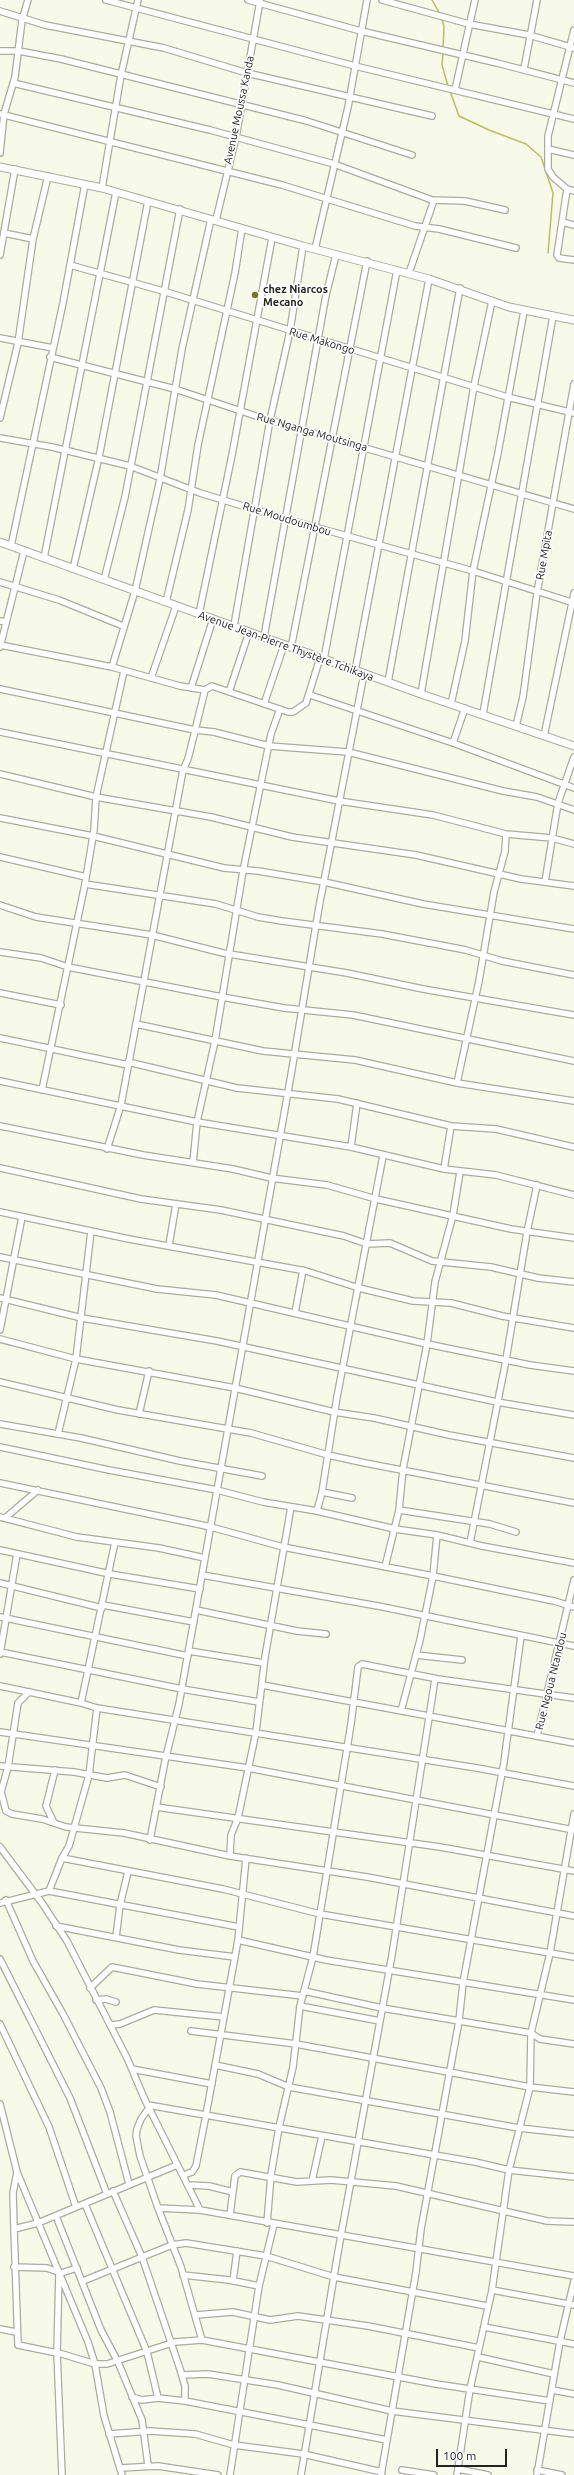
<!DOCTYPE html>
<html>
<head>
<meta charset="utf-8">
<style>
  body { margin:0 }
  #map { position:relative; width:574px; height:2475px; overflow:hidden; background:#f8fae9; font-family:Ubuntu,sans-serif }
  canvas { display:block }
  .scale { position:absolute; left:436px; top:2449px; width:71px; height:18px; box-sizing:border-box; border:2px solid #24251f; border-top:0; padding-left:5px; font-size:12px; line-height:14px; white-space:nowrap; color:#24251f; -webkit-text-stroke:3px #fff; paint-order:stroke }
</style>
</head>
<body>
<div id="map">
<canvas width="574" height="2475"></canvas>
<div class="scale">100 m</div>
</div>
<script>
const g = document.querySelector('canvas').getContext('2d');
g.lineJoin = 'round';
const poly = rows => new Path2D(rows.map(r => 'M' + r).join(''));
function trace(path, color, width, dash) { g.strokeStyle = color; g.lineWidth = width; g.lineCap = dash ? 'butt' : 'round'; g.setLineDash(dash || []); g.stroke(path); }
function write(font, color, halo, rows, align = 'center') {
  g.font = font + ' Ubuntu,sans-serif'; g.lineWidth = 3.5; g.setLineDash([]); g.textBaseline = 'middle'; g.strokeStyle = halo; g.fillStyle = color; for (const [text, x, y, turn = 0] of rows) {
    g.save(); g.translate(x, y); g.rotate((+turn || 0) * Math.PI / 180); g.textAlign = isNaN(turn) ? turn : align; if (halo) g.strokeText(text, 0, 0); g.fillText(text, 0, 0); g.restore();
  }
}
const stream = poly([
  [432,0,440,14],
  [442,19,444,27,443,49],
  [443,53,442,65,448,86],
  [450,91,459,116,489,130,526,144,541,157,553,193,548,253]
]);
const minor = poly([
  [106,0,355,66,574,119],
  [248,0,361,31,497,63,574,83],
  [382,0,469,24,529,35,574,48],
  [0,11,45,25,164,48,247,73,432,116],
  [574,30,548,136,548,169,553,177,567,189,574,191],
  [0,51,19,51,61,59,307,121,412,155],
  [524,69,537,0],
  [13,83,210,130,334,164,432,200,465,201,505,210],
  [455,90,475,0],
  [0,114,282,185,415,226,439,229,516,248],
  [548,149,574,155],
  [0,153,4,114,15,77,22,20,28,0],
  [102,188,121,75,138,0],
  [567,189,557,255,559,258,574,260],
  [216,220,236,137,260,1],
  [562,222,574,225],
  [4,233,33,239],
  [315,249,348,107,367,0],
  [0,255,15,169],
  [70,265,163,291,507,397,574,413],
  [409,273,434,200],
  [0,338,53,348],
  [50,357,175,389,259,417,574,509],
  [0,418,18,343,33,239,48,176],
  [0,438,52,447,130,466,200,493,286,519,473,571,574,603],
  [11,546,63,303,85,184],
  [44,558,116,192],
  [73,569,99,457,148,201],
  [104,580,125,497,180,209],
  [0,582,59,600,123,626],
  [166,602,188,510,198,445,235,273,242,228],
  [199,614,232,455,272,238],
  [0,621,6,622],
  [234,626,270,420,290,331,303,246],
  [264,637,326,295,336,255],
  [0,645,112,667,180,686,205,690,212,686,288,712,293,712,306,703,320,658],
  [0,647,24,551],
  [291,648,367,261],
  [324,659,397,270],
  [112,667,135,591,160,479,182,349,211,219],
  [355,671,429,279],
  [151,678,176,606],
  [388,682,460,288],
  [191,688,213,619],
  [0,689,195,730,214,732,269,746,348,752,503,791,537,797,574,810],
  [229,692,249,632],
  [421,694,474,386,492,301],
  [310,695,453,743,574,788],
  [264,704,284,645],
  [451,704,465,641,473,571,498,453,524,311],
  [483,714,553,316],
  [516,726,523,697,537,593,574,384],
  [0,732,339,801,433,815,506,834,552,838,574,844],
  [544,736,574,593],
  [453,743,465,708],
  [0,774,96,797,211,817,292,837,416,855,521,879,574,886],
  [0,818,93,836,224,868,258,871,324,882,423,904,574,929],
  [0,857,86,877],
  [545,882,558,803,574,757],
  [85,884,216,904,258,917,282,921,382,934,466,950,502,961,574,975],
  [0,905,36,917,152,935,223,953,347,973,423,989,574,1015],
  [0,952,41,958,68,967,222,997,284,1008,353,1015,574,1061],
  [0,993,61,1005],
  [136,1024,263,1051,355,1060,457,1083,574,1101],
  [0,1038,128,1065],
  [128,1062,237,1088,338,1099,451,1126,496,1129,574,1147],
  [0,1081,197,1122,351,1147,444,1169,496,1175,574,1195],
  [457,1083,479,981,494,892,505,851,506,834],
  [42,1090,85,884,94,830,96,797,124,671],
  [0,1126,143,1155,233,1169,271,1178,327,1185,376,1199,511,1229,574,1238],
  [351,1147,357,1103],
  [107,1149,121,1105,183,770,188,759,205,690],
  [193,1163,197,1122,215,1041,243,871,271,734,280,709],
  [0,1168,141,1199,221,1210,344,1236,367,1244,390,1243,432,1261,491,1267,538,1278,574,1282],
  [444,1169,451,1126],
  [0,1212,129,1239,306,1271,359,1288,413,1301,451,1303,502,1316,574,1328],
  [169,1245,176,1204],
  [0,1257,157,1289,216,1295,427,1344,530,1365,574,1371],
  [0,1298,82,1318,217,1341,497,1402,574,1415],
  [295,1313,303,1270],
  [0,1330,22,1217],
  [0,1339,76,1359,235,1388,334,1412,374,1418,449,1435,574,1458],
  [0,1382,118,1410,251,1433,328,1455,365,1463,574,1503],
  [139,1414,149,1371],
  [0,1424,81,1438,180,1461,262,1476],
  [58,1434,76,1359,91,1231],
  [0,1447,109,1470,217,1490,263,1502,317,1511,395,1529,437,1535,482,1546,574,1563],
  [0,1483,211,1527,283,1547,433,1576,554,1601,574,1607],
  [322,1492,352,1498],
  [399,1510,490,1524,516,1532],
  [317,1511,322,1492,337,1397,383,1156],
  [0,1517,77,1537,159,1548,205,1558],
  [5,1518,38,1490],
  [115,1542,81,1703,97,1708,477,1768,574,1786],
  [470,1543,506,1360,527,1232,537,1185],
  [0,1550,110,1574,200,1589],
  [385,1567,399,1510,403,1469,427,1344,435,1282,453,1215,460,1172],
  [202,1575,378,1606,574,1646],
  [0,1583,102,1608],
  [103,1605,194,1622],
  [196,1610,297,1631,326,1634],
  [0,1617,188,1656],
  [189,1651,264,1663],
  [0,1652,182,1689,259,1702],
  [0,1654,17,1554],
  [416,1655,462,1660],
  [262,1685,574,1743],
  [0,1686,81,1703],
  [29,1692,18,1703,8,1767,1,1792,6,1811,12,1814,42,1819,66,1827,124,1833,230,1856,367,1877,574,1916],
  [401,1711,420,1640,433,1576,437,1535],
  [0,1732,248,1768,574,1830],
  [537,1736,574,1580],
  [0,1766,74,1772,107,1778,125,1775,161,1787],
  [156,1807,440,1847,574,1871],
  [54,1823,46,1806,55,1770],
  [150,1840,165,1761,179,1704,291,1075,319,907,364,674],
  [0,1847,42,1903,67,1941,127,2058,145,2100,200,2210],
  [230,1856,231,1835,238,1818,256,1732,265,1657,291,1507],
  [62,1858,223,1889,320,1914,574,1957],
  [49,1891,239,1927],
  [6,1900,33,1961,63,2014,101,2088,110,2112,129,2184],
  [0,1903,49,1891,62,1858,69,1846,89,1775,97,1708],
  [56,1926,179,1950,235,1957],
  [116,1937,120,1905,128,1872],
  [238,1940,326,1960,574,2000],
  [0,1959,70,2098,107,2194],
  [90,1988,112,1967,197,1984,303,1996],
  [304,1991,382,2008,531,2033,540,2039,574,2044],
  [96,2000,106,1999,116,2002],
  [300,2006,380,2021],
  [0,2024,49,2127,76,2207],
  [111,2025,120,2024,154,2010,224,2017],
  [191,2031,296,2044,530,2087,574,2092],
  [215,2065,258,2074,289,2087,519,2128,574,2134],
  [132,2069,212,2084],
  [0,2104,17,2172,88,2342,95,2364,104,2416,122,2475],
  [148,2105,475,2162,509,2170,574,2177],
  [149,2108,141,2119,137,2129,136,2136,140,2156,158,2208,181,2267,202,2340],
  [17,2172,13,2193,14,2229,38,2223,177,2165],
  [184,2175,192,2172,196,2166,206,2115,238,1940,246,1858],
  [312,2181,322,2136],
  [188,2185,209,2186,233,2192],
  [113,2191,142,2257,180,2369,185,2386,185,2401],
  [85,2204,147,2352,158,2398],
  [158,2208,200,2210,574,2276],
  [230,2215,235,2176,240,2172,297,2182,331,2180,396,2186,547,2221,574,2222],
  [56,2216,101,2330,118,2362,142,2420,148,2465],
  [267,2223,271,2175,279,2127,293,2067,300,2006,313,1957,320,1914,351,1724,358,1667,362,1664,438,1679,574,1698],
  [14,2229,18,2345,62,2354,95,2364,107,2364,175,2342,202,2340,436,2384,550,2401],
  [14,2267,47,2268,61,2273,77,2268],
  [59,2273,57,2353,62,2475],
  [183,2275,229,2280,259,2286],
  [83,2281,172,2245,186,2243,266,2256,334,2277,487,2306],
  [233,2281,237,2251],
  [492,2290,574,2305],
  [196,2315,233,2312,270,2320,298,2316,368,2326,479,2348],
  [484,2327,574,2344],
  [0,2329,16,2332],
  [478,2357,554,2374],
  [182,2375,208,2374,278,2385,392,2411,574,2434],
  [552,2390,574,2394],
  [132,2397,142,2400,158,2398,185,2401,387,2440],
  [109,2434,150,2431,195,2434,234,2445,303,2454,382,2472],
  [120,2468,158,2466,218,2475],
  [458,2469,488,2475],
  [402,2470,434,2475],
  [537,2470,562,2475],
  [230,2475,259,2286,274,2224],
  [301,2475,338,2252,392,1955,435,1679],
  [381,2475,416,2272,421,2229,459,2021,463,1983,504,1762,521,1636],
  [457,2475,470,2389,492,2290,509,2170,530,2087,531,2033,550,1953,574,1814],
  [537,2475,560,2341,574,2281]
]);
const tertiary = poly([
  [0,167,102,188,303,246,429,279,509,307,574,320],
  [0,542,421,694,574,746]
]);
const markers = [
  [255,295,4,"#757820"]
];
const streetNames = [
  ["Avenue Moussa Kanda",239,110,-78],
  ["Rue Makongo",322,341,17],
  ["Rue Nganga Moutsinga",312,432,16],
  ["Rue Moudoumbou",287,519,17],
  ["Rue Mpita",544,555,-80],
  ["Avenue Jean-Pierre Thystère Tchikaya",286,646,20],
  ["Rue Ngoua Ntandou",551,1681,-76]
];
const poiNames = [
  ["chez Niarcos",263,289],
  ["Mecano",263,302]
];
trace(stream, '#b8be61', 1.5);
trace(minor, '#abac9c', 8);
trace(tertiary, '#abac9c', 9);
trace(minor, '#fff', 5.5);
trace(tertiary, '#fff', 7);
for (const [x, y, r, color] of markers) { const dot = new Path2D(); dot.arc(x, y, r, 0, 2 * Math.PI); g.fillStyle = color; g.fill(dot); trace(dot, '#fff', 1.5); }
write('11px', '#24251f', '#fff', streetNames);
write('bold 11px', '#24251f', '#fff', poiNames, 'left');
</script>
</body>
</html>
